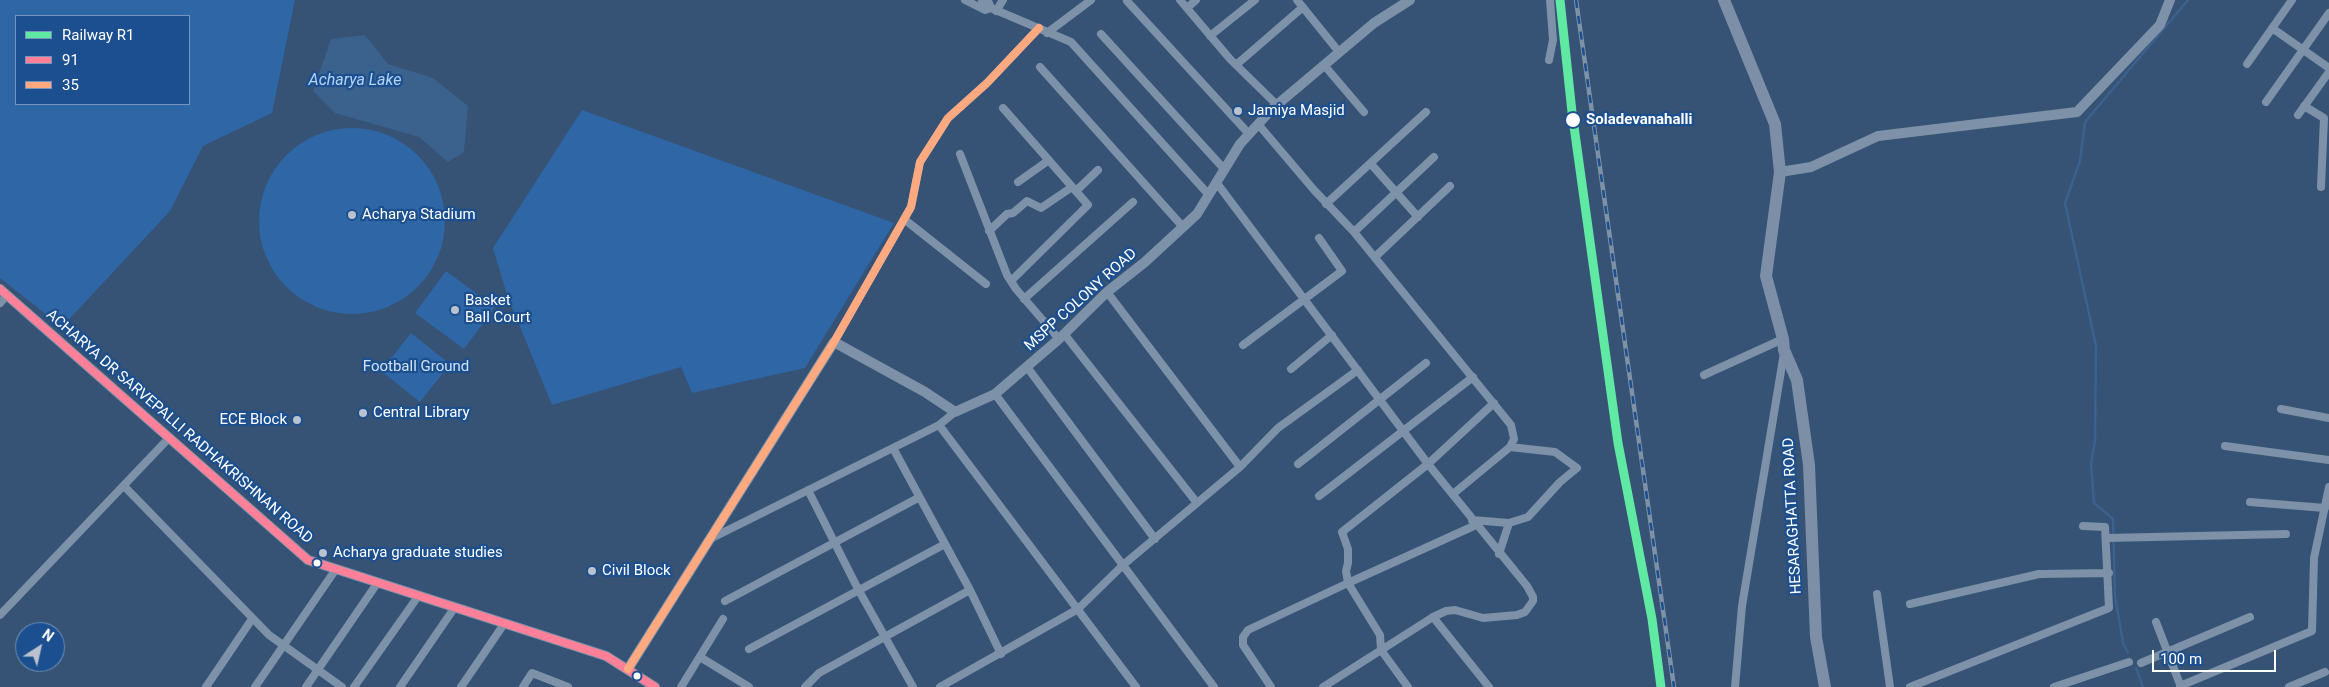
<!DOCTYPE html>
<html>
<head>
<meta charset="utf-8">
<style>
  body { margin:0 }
  #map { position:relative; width:2329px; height:687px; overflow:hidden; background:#365274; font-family:Roboto,sans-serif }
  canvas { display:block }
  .legend { position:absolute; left:15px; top:15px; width:175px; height:90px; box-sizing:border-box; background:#1b4f8f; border:1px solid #7695bc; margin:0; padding:6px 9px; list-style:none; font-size:15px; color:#fff }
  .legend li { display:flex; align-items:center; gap:10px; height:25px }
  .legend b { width:25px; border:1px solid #7695bc }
  .north { position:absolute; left:15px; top:622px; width:50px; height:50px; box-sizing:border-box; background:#1b4f8f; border:1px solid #7695bc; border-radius:50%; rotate:35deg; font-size:14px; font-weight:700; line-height:20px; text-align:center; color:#fff }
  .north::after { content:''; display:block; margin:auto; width:18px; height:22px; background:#b9c2ce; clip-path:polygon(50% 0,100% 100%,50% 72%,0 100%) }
  .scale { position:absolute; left:2152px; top:650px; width:124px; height:22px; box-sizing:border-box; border:2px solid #fff; border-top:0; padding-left:6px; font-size:15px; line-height:18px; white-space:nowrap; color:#fff; -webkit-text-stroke:4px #1b4f8f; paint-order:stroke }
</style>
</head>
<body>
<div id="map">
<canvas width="2329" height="687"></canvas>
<ul class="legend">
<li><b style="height:6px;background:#60e9a3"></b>Railway R1</li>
<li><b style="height:6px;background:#ff8098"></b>91</li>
<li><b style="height:6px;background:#ffa980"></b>35</li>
</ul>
<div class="north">N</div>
<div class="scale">100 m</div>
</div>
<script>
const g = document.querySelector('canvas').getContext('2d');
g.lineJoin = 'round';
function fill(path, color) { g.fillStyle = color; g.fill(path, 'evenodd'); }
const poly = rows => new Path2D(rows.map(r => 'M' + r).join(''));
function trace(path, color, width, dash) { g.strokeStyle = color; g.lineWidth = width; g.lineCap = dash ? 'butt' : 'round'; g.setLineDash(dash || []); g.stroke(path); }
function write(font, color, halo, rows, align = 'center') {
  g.font = font + ' Roboto,sans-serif'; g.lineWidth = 4.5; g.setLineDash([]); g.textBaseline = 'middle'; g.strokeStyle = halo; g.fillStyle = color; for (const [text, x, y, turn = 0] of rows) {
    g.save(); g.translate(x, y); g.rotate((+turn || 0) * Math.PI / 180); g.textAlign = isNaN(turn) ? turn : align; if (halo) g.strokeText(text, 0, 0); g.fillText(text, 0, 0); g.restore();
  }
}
const green = poly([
  [0,0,295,0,272,113,203,146,170,211,62,327,0,278],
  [16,16,189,16,189,104,16,104],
  [582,110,894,223,805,368,692,393,681,367,552,405,507,295,493,248],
  '259 221a93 93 0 1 1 186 0a93 93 0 1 1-186 0Z',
  [446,271,495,307,464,349,415,313],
  [411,333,450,364,420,402,381,371]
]);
const water = poly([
  [365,35,388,64,433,78,468,106,464,152,448,162,419,137,335,113,313,91,331,39]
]);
const stream = poly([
  [2128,653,2123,643,2115,595,2113,519,2094,503,2091,464,2095,440,2096,346,2065,203,2080,161,2085,122,2188,0],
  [2136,668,2143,687]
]);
const minor = poly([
  [965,0,985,10,991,8,1071,42,1208,194],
  [982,0,989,3,991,8],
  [1180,0,1230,59,1277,105],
  [1297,0,1339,52],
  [1127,1,1249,134],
  [1187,8,1196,0],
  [996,11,1003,0],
  [2272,28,2329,68],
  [1047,33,1091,0],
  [1101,34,1225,170],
  [1210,36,1255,0],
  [1549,60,1553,40,1550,0],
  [2247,64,2292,0],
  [1236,65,1303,7],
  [1324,65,1364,112],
  [1040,67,1183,227],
  [2266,102,2329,13],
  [2304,106,2324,118,2321,187],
  [1003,108,1088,205,1011,281],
  [2298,115,2329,72],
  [1258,124,1314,190,1354,232,1511,425,1514,439,1510,447,1453,494],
  [960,154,1007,275,1016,289,1059,339],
  [1371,164,1418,217],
  [1018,182,1049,160],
  [1216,182,1428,464,1527,586,1533,597,1533,601,1525,612,1517,615,1483,618,1455,610,1446,611,1433,617],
  [1076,191,1098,170],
  [1326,204,1426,112],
  [904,219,986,284],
  [989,231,1007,214,1013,213,1027,201,1041,208,1072,187],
  [1354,232,1434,157],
  [1375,257,1450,186],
  [1107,292,1240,467],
  [1024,299,1133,202],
  [0,303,7,295],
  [1065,335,1197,503],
  [834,342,911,207,920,162,948,118,987,83,1039,28],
  [1243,345,1342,271,1319,238],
  [1027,367,1155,539],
  [1291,369,1332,335],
  [1704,375,1783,339],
  [995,394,1214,687],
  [2281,409,2329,418],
  [939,425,1136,687],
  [2225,446,2329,460],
  [893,448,970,590,1001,654],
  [1298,464,1426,363],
  [124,486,269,635,342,687],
  [808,490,858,589,913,687],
  [1319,496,1473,377],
  [2250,502,2325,508],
  [1472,520,1509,523],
  [2107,538,2286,534],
  [710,539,939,425,955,412],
  [1499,554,1509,523,1528,517,1560,482,1577,468,1555,452,1510,447],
  [1877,594,1890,687],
  [725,601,918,498],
  [1910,604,2039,574,2109,573],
  [0,615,168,439],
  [2156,622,2181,687],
  [749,649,945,544],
  [700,657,749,687],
  [2141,663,2250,617],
  [2180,686,2312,631,2314,558,2329,487],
  [206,687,252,619],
  [255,687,336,569],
  [306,687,378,582],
  [354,687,419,595],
  [400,687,455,607],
  [461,687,504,624],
  [523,687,532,673,568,687],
  [681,687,723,619],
  [805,687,819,673,970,590],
  [940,687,1078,609,1123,565,1240,467,1278,428,1358,370],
  [1271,687,1243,645,1243,637,1248,630,1348,583,1346,571,1348,563,1348,549,1342,532,1428,464,1494,403],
  [1323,687,1433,617,1489,687],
  [1408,687,1381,650,1380,635,1348,583,1476,525],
  [1735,687,1742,606,1784,353],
  [1910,687,2109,608,2105,527,2083,526],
  [2054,687,2129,662],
  [2289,687,2325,672]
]);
const tertiary = poly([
  [1780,172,1811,167,1878,136,2077,112,2160,25,2170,0],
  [0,289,308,560,606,656,655,687],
  [628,669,834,342,925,392,955,412,995,394,1059,339,1107,292,1145,262,1197,214,1240,144,1272,109,1374,23,1410,0]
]);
const primary = poly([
  [1724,0,1775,124,1780,172,1766,276,1783,339,1784,350,1797,380,1809,465,1816,637,1825,687]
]);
const rail = poly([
  [1576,0,1674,687]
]);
const bus1 = poly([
  [0,289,308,560,606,656,655,687]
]);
const bus2 = poly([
  [628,669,834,342,911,207,920,162,948,118,987,83,1039,28]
]);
const rail1 = poly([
  [1560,0,1572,112,1618,443,1652,619,1661,687]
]);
const markers = [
  [1238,111,5,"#b9c2ce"],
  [1573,120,8,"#fff"],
  [352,215,5,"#b9c2ce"],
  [455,310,5,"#b9c2ce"],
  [363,413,5,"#b9c2ce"],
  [297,420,5,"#b9c2ce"],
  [323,553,5,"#b9c2ce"],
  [317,563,4.5,"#fff"],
  [592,571,5,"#b9c2ce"],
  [637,676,4.5,"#fff"]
];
const poiNames = [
  ["Jamiya Masjid",1248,111],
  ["Acharya Stadium",362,215],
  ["Basket",465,301],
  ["Ball Court",465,318],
  ["Central Library",373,413],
  ["ECE Block",287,420,"right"],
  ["Acharya graduate studies",333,553],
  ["Civil Block",602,571]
];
const stopNames = [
  ["Soladevanahalli",1586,120]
];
const streetNames = [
  ["MSPP COLONY ROAD",1081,300,-42],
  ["ACHARYA DR SARVEPALLI RADHAKRISHNAN ROAD",179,427,41],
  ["HESARAGHATTA ROAD",1793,516,-93]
];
const parkNames = [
  ["Football Ground",416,367]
];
const waterNames = [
  ["Acharya Lake",355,81]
];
fill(green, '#2f66a5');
fill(water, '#3b618d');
trace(stream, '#3b618d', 2.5);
trace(minor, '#7d92a8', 8);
trace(tertiary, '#7d92a8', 10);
trace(primary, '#7d8ea7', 12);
trace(rail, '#7e92a7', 4.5);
trace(rail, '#1b4f8f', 2.5, [8]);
trace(bus1, '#ff8098', 8);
trace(bus2, '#ffa980', 8);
trace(rail1, '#60e9a3', 9);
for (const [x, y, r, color] of markers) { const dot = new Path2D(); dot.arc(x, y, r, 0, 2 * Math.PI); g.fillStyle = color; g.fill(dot); trace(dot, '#1b4f8f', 2); }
write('15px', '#fff', '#1b4f8f', poiNames, 'left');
write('bold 15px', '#fff', '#1b4f8f', stopNames, 'left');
write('15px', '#fff', '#1b4f8f', streetNames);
write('15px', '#cfe3fa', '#1b4f8f', parkNames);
write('italic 16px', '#b5d3f5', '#1b4f8f', waterNames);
</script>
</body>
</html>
